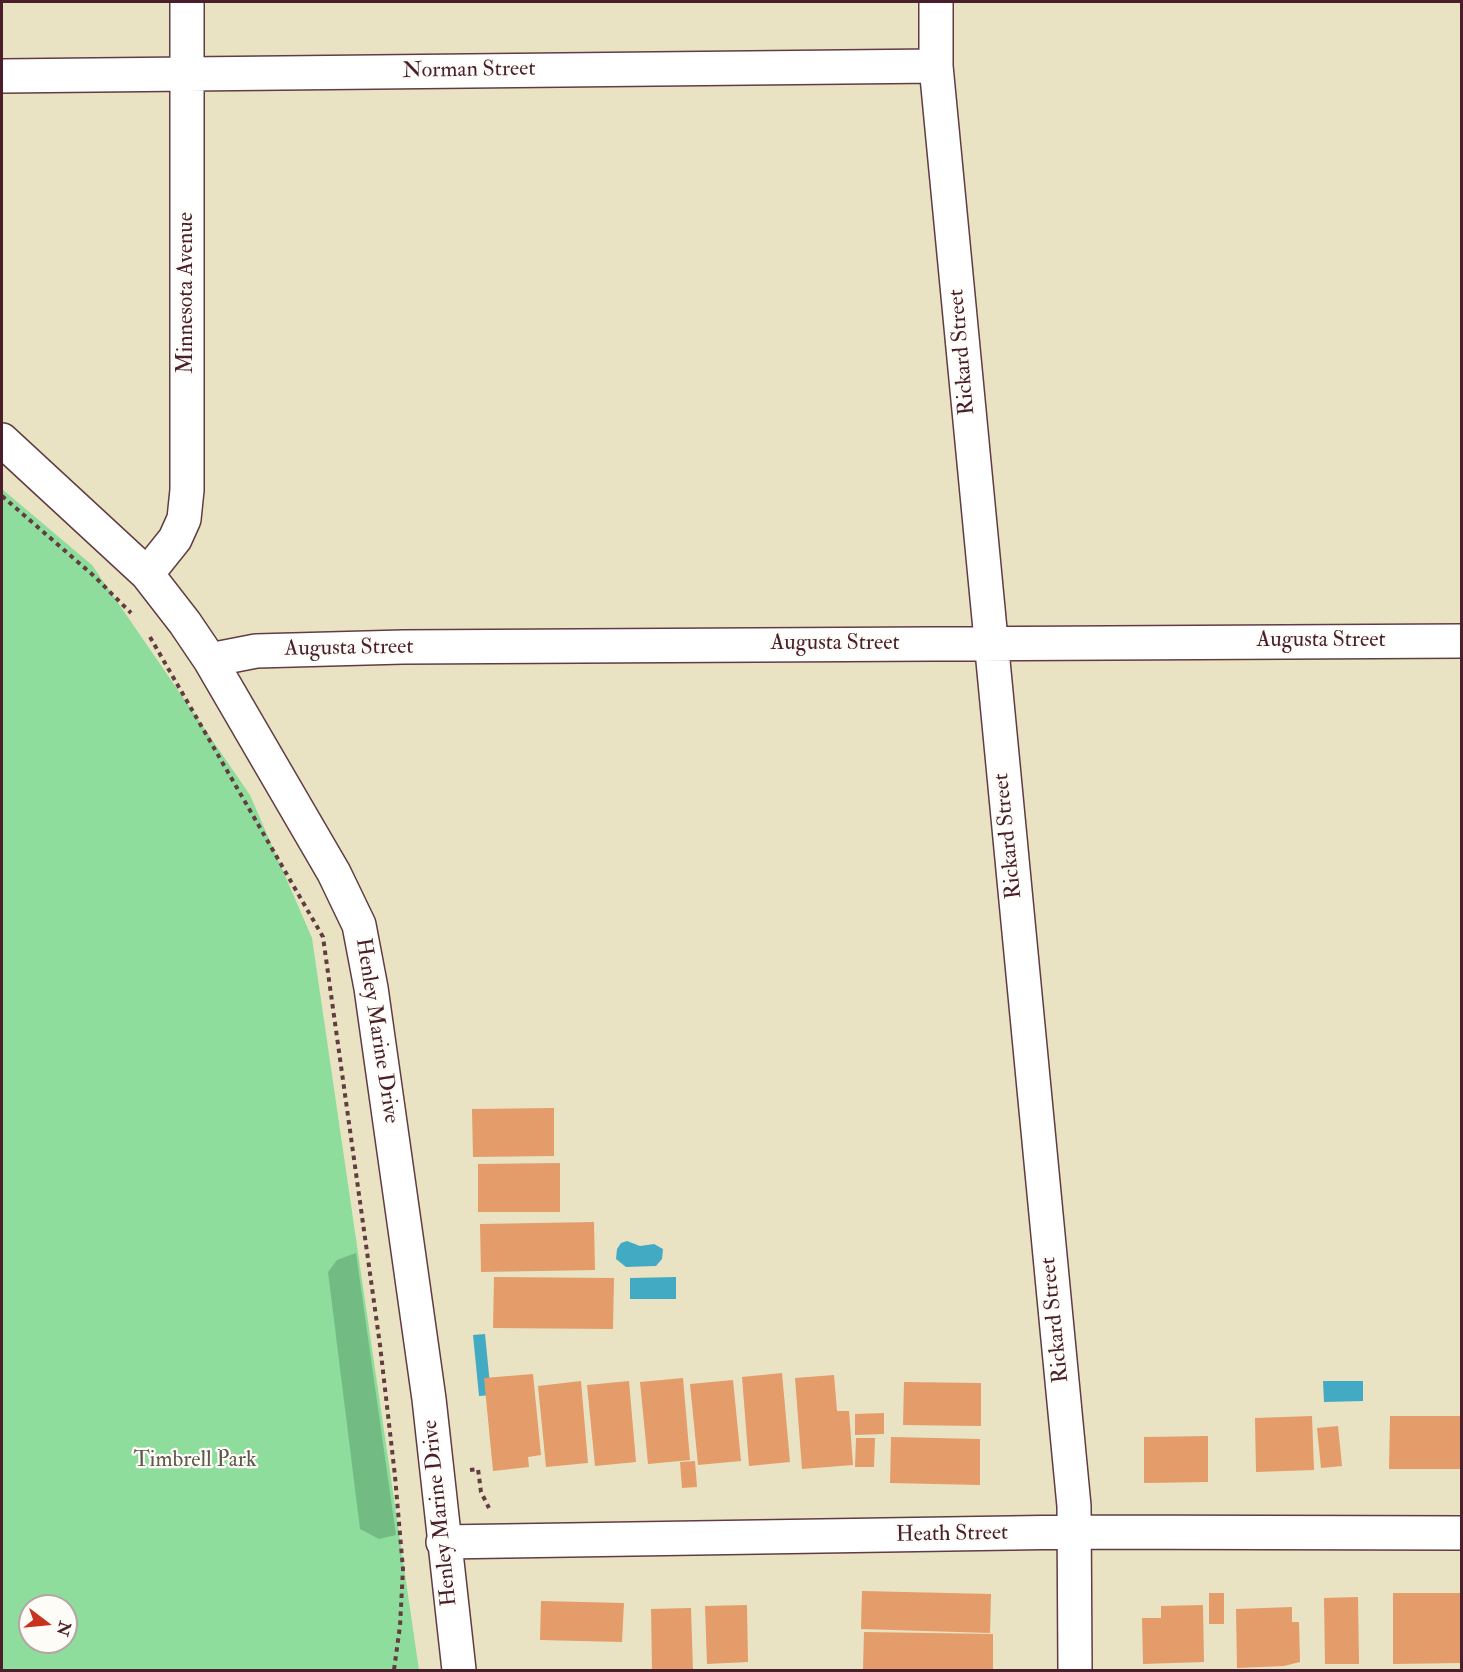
<!DOCTYPE html>
<html>
<head>
<meta charset="utf-8">
<style>
  body { margin:0 }
  #map { position:relative; width:1463px; height:1672px; overflow:hidden; background:#e9e3c3; font-family:"IM FELL Double Pica",serif }
  canvas { display:block }
  .frame { position:absolute; inset:0; border:3px solid #4a1f2b; pointer-events:none }
  .north { position:absolute; left:18px; top:1594px; width:60px; height:60px; box-sizing:border-box; background:#fdfcf7; border:2px solid #b5a4a5; border-radius:50%; rotate:106deg; font-size:16px; font-weight:700; line-height:24px; text-align:center; color:#4a1f2b }
  .north::after { content:''; display:block; margin:auto; width:21px; height:27px; background:#c8321e; clip-path:polygon(50% 0,100% 100%,50% 72%,0 100%) }
</style>
</head>
<body>
<div id="map">
<canvas width="1463" height="1672"></canvas>
<div class="frame"></div>
<div class="north">N</div>
</div>
<script>
const g = document.querySelector('canvas').getContext('2d');
g.lineJoin = 'round';
function fill(path, color) { g.fillStyle = color; g.fill(path, 'evenodd'); }
const poly = rows => new Path2D(rows.map(r => 'M' + r).join(''));
function trace(path, color, width, dash) { g.strokeStyle = color; g.lineWidth = width; g.lineCap = dash ? 'butt' : 'round'; g.setLineDash(dash || []); g.stroke(path); }
function write(font, color, halo, rows, align = 'center') {
  g.font = font + ' "IM FELL Double Pica",serif'; g.lineWidth = 4.5; g.setLineDash([]); g.textBaseline = 'middle'; g.strokeStyle = halo; g.fillStyle = color; for (const [text, x, y, turn = 0] of rows) {
    g.save(); g.translate(x, y); g.rotate((+turn || 0) * Math.PI / 180); g.textAlign = isNaN(turn) ? turn : align; if (halo) g.strokeText(text, 0, 0); g.fillText(text, 0, 0); g.restore();
  }
}
const green = poly([
  [2,489,92,565,250,795,312,938,419,1670,2,1670],
  [30,1606,66,1606,66,1642,30,1642]
]);
const forest = poly([
  [356,1253,396,1535,379,1539,360,1529,328,1272,337,1260]
]);
const water = poly([
  [627,1241,640,1246,654,1244,663,1249,662,1259,656,1266,626,1267,616,1259,617,1249,621,1243],
  [676,1277,676,1299,630,1299,630,1278],
  [485,1334,491,1395,479,1396,473,1335],
  [1323,1381,1363,1381,1363,1401,1324,1402]
]);
const building = poly([
  [554,1108,554,1156,473,1157,472,1109],
  [560,1163,560,1212,478,1212,478,1164],
  [594,1222,595,1270,481,1272,480,1224],
  [494,1277,614,1278,613,1329,493,1328],
  [782,1373,790,1462,749,1466,742,1377],
  [533,1374,541,1455,528,1457,529,1467,493,1471,484,1378],
  [834,1375,837,1411,849,1411,853,1465,802,1469,795,1378],
  [683,1378,690,1460,648,1464,640,1382],
  [733,1380,741,1461,698,1465,690,1384],
  [581,1381,588,1463,546,1467,538,1386],
  [629,1381,636,1462,595,1466,587,1385],
  [904,1382,981,1383,981,1426,903,1425],
  [884,1413,884,1434,855,1435,855,1414],
  [1312,1416,1314,1470,1256,1472,1255,1418],
  [1390,1416,1462,1416,1462,1469,1389,1469],
  [1338,1426,1342,1466,1321,1468,1317,1428],
  [1208,1436,1208,1482,1144,1483,1144,1437],
  [891,1437,980,1439,980,1485,890,1483],
  [856,1438,875,1438,874,1467,855,1467],
  [695,1461,697,1487,682,1488,680,1462],
  [862,1591,991,1594,990,1633,861,1629],
  [1209,1593,1224,1593,1224,1624,1209,1624],
  [1393,1593,1462,1593,1462,1663,1393,1664],
  [1358,1597,1359,1664,1325,1664,1324,1598],
  [541,1601,624,1603,622,1642,540,1640],
  [747,1605,748,1662,707,1664,705,1606],
  [1203,1605,1204,1662,1143,1664,1142,1618,1161,1618,1161,1606],
  [1292,1607,1292,1622,1299,1622,1300,1662,1284,1666,1237,1668,1236,1609],
  [691,1608,693,1670,652,1670,651,1609],
  [864,1632,993,1634,993,1670,863,1670]
]);
const path = poly([
  [2,496,94,576,131,613],
  [150,637,323,937,380,1345,395,1476,403,1569,400,1626,394,1670],
  [470,1470,478,1469,481,1492,489,1508]
]);
const street = poly([
  [936,2,936,66,1074,1506,1075,1670],
  [2,76,936,66],
  [2,440,147,574,185,623,210,660,334,873,359,925,371,988,429,1399,459,1670],
  [147,574,175,539,184,519,187,490,187,2],
  [210,660,256,651,403,647,1462,641],
  [443,1542,1074,1532,1462,1533]
]);
const streetNames = [
  ["Norman Street",469,71,-1],
  ["Minnesota Avenue",187,293,-90],
  ["Rickard Street",963,352,-95],
  ["Augusta Street",1321,641],
  ["Augusta Street",835,644],
  ["Augusta Street",349,649,-1],
  ["Rickard Street",1009,836,-96],
  ["Henley Marine Drive",376,1031,81],
  ["Rickard Street",1056,1320,-96],
  ["Henley Marine Drive",441,1513,-96],
  ["Heath Street",952,1535,-1]
];
const parkNames = [
  ["Timbrell Park",195,1461]
];
fill(green, '#8edd9c');
fill(forest, '#72bc84');
fill(water, '#43aac3');
fill(building, '#e49c6a');
trace(street, '#623c42', 36);
trace(path, '#623c42', 4, [4.5, 4.5]);
trace(street, '#fff', 33);
write('22px', '#4a1f2b', '#fdfcf7', streetNames);
write('22px', '#5e584d', '#fdfcf7', parkNames);
</script>
</body>
</html>
